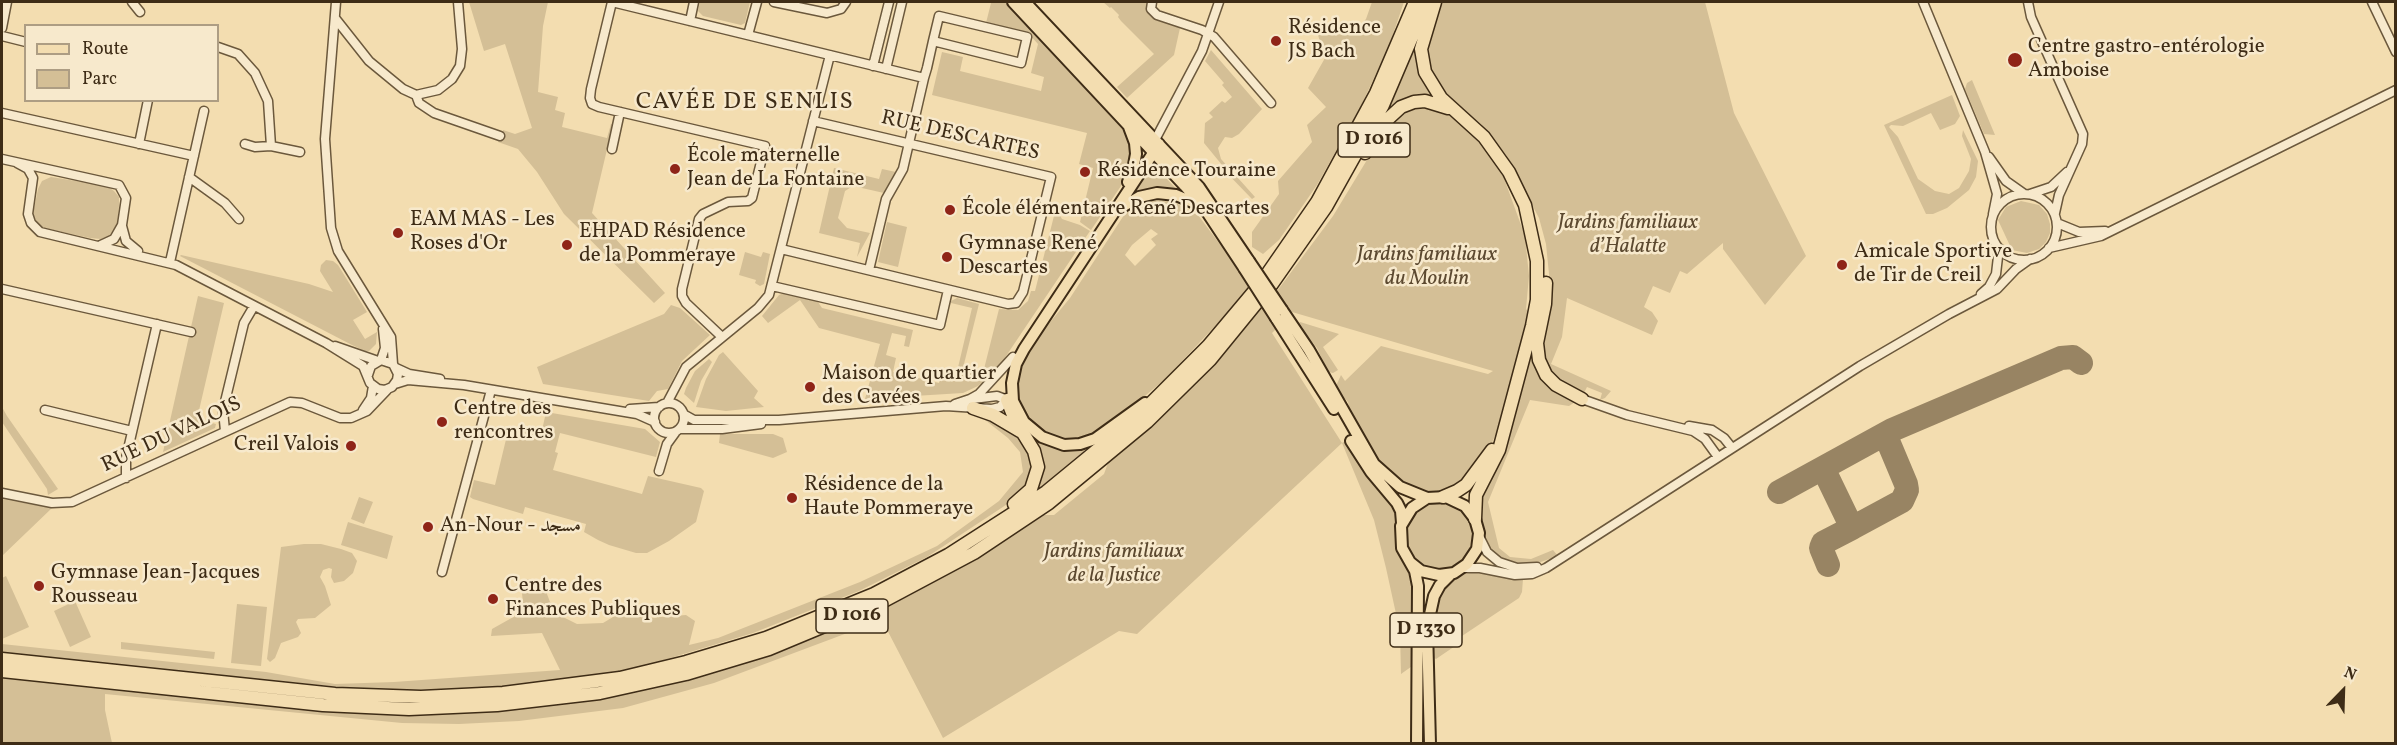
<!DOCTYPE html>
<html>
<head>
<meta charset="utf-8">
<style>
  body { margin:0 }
  #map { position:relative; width:2397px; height:745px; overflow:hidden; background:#f3ddb0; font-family:Vollkorn,serif }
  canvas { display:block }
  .frame { position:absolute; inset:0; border:3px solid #3e2c16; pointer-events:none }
  .legend { position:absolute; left:24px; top:24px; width:195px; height:78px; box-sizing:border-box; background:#f7e9cc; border:2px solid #ad9d83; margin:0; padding:8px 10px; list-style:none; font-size:18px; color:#3e2c16 }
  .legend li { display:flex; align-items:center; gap:12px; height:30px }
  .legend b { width:30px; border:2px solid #ad9d83 }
  .north { position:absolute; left:2313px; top:661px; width:60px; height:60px; -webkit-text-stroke:4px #f7e9cc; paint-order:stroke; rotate:23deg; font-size:16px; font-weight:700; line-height:24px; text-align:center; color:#3e2c16 }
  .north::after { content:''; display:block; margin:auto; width:21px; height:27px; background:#3e2c16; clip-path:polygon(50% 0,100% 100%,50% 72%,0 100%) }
</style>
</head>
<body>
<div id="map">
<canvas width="2397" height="745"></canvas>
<div class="frame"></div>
<ul class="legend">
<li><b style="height:8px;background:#f3ddb0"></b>Route</li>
<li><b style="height:16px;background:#d4bf96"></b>Parc</li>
</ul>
<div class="north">N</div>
</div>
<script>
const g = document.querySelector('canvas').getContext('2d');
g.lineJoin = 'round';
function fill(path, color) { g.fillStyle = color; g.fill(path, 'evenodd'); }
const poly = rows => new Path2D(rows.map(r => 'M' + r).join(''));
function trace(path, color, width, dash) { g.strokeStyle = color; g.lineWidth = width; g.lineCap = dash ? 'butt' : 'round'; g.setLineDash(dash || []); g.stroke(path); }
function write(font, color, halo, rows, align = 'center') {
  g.font = font + ' Vollkorn,Amiri,serif'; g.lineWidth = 5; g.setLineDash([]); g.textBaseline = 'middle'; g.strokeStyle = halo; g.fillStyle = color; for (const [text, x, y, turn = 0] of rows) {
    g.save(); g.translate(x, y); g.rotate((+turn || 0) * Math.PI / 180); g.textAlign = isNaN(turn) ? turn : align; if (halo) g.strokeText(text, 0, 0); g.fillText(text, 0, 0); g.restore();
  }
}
const green = poly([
  [469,2,548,2,543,26,538,92,558,97,555,110,565,113,562,127,607,138,611,124,613,124,592,213,665,293,654,303,564,214,537,172,518,149,498,142,503,130,515,134,532,128,505,44,484,51],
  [700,2,750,2,745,23,741,25,703,16,698,11],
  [986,2,1007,2,1119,121,1127,136,1130,152,1129,168,1121,186,1091,230,1080,222,1093,168,1079,164,1087,133,932,95,942,52,963,57,960,71,1041,91,1044,77,1031,73,1038,44,1028,33,986,23,991,3],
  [1103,2,1146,2,1150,16,1180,28,1174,55,1127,98,1117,87,1154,54,1121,21,1118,17,1119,15,1111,7,1110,8],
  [1372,2,1404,2,1389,46,1360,108,1317,185,1279,240,1263,254,1252,247,1252,232,1279,194,1278,181,1312,142,1307,125,1326,107,1308,88,1325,58,1318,35,1324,26,1358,29,1366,19],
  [1440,2,1705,2,1734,113,1806,256,1765,305,1723,249,1723,243,1687,274,1680,271,1670,293,1653,286,1644,307,1652,312,1658,321,1652,335,1567,298,1562,337,1551,364,1611,391,1605,398,1600,400,1602,393,1587,387,1583,395,1566,385,1551,373,1541,351,1550,284,1546,244,1539,218,1506,155,1481,124,1446,96,1426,65,1428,44],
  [1415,48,1423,79,1435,98,1387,111],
  [1211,50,1262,109,1239,134,1232,138,1225,137,1218,148,1221,159,1255,197,1252,199,1221,167,1222,165,1204,143,1205,123,1213,117,1209,113,1222,101,1225,103,1232,97,1222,85,1224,83,1205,61],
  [1972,80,1995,135,1984,134,1965,89,1967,83],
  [1952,95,1960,116,1955,124,1940,130,1931,113,1903,126,1891,125,1889,127,1898,137,1918,179,1935,191,1949,194,1959,188,1969,171,1971,159,1962,136,1963,130,1978,161,1976,177,1969,190,1947,208,1933,214,1926,214,1884,125],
  [1430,105,1451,114,1471,132,1484,146,1501,170,1525,236,1529,276,1526,309,1530,314,1501,422,1491,445,1467,480,1449,491,1424,493,1404,486,1376,461,1351,417,1348,402,1335,388,1341,375,1345,381,1381,346,1488,374,1493,371,1292,312,1287,309,1277,291,1333,216,1393,117,1404,109],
  [1153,164,1180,193,1129,198],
  [834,168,879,179,882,169,896,172,884,193,853,186,845,191,838,218,847,228,870,233,857,257,860,243,819,233],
  [51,177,107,186,114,191,119,197,119,206,117,224,109,236,101,239,90,238,44,228,38,224,33,214,38,189,42,181],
  [1150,200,1174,202,1198,215,1252,287,1165,379,1119,418,1095,435,1069,441,1051,438,1029,423,1018,402,1018,367,1037,338,1070,298,1126,212,1139,203],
  [1151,229,1158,234,1151,239,1156,245,1135,266,1125,255,1132,245],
  [2021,201,2039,205,2047,214,2050,224,2050,233,2046,242,2039,249,2027,253,2012,250,1998,220,2006,207],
  [1056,208,1062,219,1080,225,1090,231,996,371,978,386,963,393,865,399,880,344,819,328,800,300,768,323,762,316,779,295,786,292,816,299,822,308,913,330,909,347,904,346,906,336,892,333,886,355,896,358,893,372,939,383,941,373,956,376,972,308,951,303,951,301,957,298,979,304,963,368,983,373,999,309,1018,310,1028,301,1031,291,1035,291],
  [887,222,907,227,898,267,878,262],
  [745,252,761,257,763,252,770,254,764,284,760,286,755,283,756,280,739,275],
  [181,255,309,284,333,292,320,271,321,265,326,260,333,261,338,265,367,312,353,320,365,339,377,332,376,344,369,351,365,351,352,345,180,256],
  [198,296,224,303,197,419,216,424,215,428,163,452],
  [671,305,680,308,710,335,682,361,668,389,657,391,649,401,543,384,537,367,664,314],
  [1262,306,1277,328,1272,333,1342,443,1347,440,1364,470,1392,503,1398,517,1395,538,1398,551,1401,560,1410,571,1414,585,1415,664,1401,674,1400,632,1386,568,1374,520,1342,443,1137,634,1119,631,943,738,882,620,714,683,623,708,519,721,459,724,402,723,105,694,105,710,112,743,2,744,2,675,448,713,501,711,612,696,669,684,713,673,818,636,901,599,980,556,1044,515,1054,515,1104,474,1108,463,1168,411,1212,366],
  [1300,322,1339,334,1323,347,1338,370,1333,373,1328,372,1317,348,1298,324],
  [1534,341,1550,386,1575,402,1569,406,1530,400,1488,502,1499,548,1510,557,1531,559,1553,550,1558,556,1526,567,1495,557,1485,544,1478,509],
  [723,352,758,391,754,398,764,407,726,411,696,407,706,379,719,355],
  [709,359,712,362,701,381,694,403,684,394,686,388,695,371],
  [2,407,7,416,58,489,48,495,47,489,2,422],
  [546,412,645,429,660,442,656,457,560,433,555,452,558,453,553,470,642,494,648,476,701,488,704,491,696,522,669,541,647,553,636,553,609,545,598,540,584,532,586,524,525,507,523,514,473,499,470,497,474,480,495,485,509,427,541,435],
  [980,416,997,421,1027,444,1032,454,1033,477,1021,495,927,557,859,591,753,633,634,669,571,681,464,691,392,692,2,654,2,644,266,672,335,684,394,682,560,670,542,633,491,636,492,629,524,611,521,585,527,579,536,579,544,586,550,602,561,616,577,624,603,623,618,614,649,618,686,615,695,621,689,645,718,638,860,582,937,546,999,501,1023,472,1020,452,1008,438],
  [720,434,773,434,783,438,787,452,773,458,719,443],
  [1029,434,1047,445,1062,448,1097,442,1036,492],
  [359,497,373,502,364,524,351,519],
  [2,499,52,508,2,556],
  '1406 536a33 33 0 1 1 66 0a33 33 0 1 1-66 0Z',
  [348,522,393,536,387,559,341,545],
  [304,544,321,544,341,549,352,553,357,561,353,573,344,581,334,583,331,577,332,569,329,568,323,570,320,577,325,586,331,605,315,618,298,619,296,622,301,633,298,637,281,643,275,658,270,662,267,659,281,547],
  [1480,571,1511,578,1523,579,1522,592,1519,598,1459,638,1461,642,1436,659,1431,656,1430,628,1440,592,1447,583,1460,575],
  [6,576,29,627,2,639,2,578],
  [75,601,91,637,70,647,54,611],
  [237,604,267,607,261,666,231,663],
  [121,642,215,652,214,659,121,649]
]);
const taxiway = poly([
  [1823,468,1852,528,1902,501,1907,490,1906,484,1885,434],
  [1779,492,1892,430,2061,358,2073,357,2081,363],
  [1828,565,1821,548,1823,543,1852,528]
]);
const minor = poly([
  [132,2,140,12],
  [336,2,325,139,331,228,338,251,391,337,393,364],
  [612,2,591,89,590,98,592,104,599,107,765,146,752,198,748,201,728,202,703,214,699,219,682,289,682,296,686,303,722,337],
  [612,2,924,78,903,169,886,199,869,270],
  [774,2,827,13,841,9,846,2],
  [1152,2,1151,9,1157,15,1202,30,1214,37,1271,103],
  [1923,2,1985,152,1997,194,1993,214],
  [2028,2,2031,17,2083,134,2082,144,2059,195,2055,213],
  [2372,2,2396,52],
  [335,18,369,61,403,89,416,95,438,90,452,79,460,66,462,49,458,2],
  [690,21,694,2],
  [2,28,7,2],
  [748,35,757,2],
  [2,36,26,42],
  [218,47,238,54,255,73,268,101,271,146,300,152],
  [873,66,889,2],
  [886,69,902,2],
  [924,78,927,68,933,41,939,16,1027,37,1021,63,933,41],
  [416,95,419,103,434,113,500,136],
  [2,113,194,156],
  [1155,140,1202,51,1219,2],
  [139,144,148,100],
  [245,144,255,147,271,146],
  [612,149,620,112],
  [1989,157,2006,181,2023,193],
  [2,159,119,185,126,198,122,225,114,239,101,245],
  [17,163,28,169,33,178,28,214,31,223,40,232,176,265,326,343,363,366,370,383,378,389,385,390,392,387,397,380,398,374,393,364,381,360,371,366,368,375],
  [189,177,225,203,239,219],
  '1991 227a33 33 0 1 1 66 0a33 33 0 1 1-66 0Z',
  [2030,194,2051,187,2067,172],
  [2057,223,2079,232,2105,231],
  [122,226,126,241,138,251],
  [2049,248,2101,236,2396,90],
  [781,249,1008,304,1016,303,1023,292,1051,177,813,121],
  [170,262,204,111],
  [772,286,940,325,948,290],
  [2,289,191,332],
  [1981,294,1989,287,1996,274,1999,248],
  [335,346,378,361],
  [381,360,385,348,383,329],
  [396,368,409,374,440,379],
  [395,384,408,380,464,385,637,414,655,422],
  [973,399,997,396,1010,401],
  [1582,399,1627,415,1693,431,1705,439,1718,457],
  '654 418a15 15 0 1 1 30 0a15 15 0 1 1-30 0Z',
  [667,403,686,367,758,308,769,295,830,55],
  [955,404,970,399,979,394,1013,357],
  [630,409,659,407],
  [45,410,132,431],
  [363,410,371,398,373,386],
  [685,415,694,420,779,420,946,406,992,409,1000,407,1008,398],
  [1689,426,1712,430,1724,438,1732,448],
  [681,429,722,429,761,424],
  [225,431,223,410,244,323,254,306],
  [659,471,667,444,675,433],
  [126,478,126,458,157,324],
  [2,493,52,503,72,502,290,402,302,403,340,418,351,418,367,411,388,389],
  [1479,536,1487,552,1499,562,1517,568,1537,567],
  [1462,568,1480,568,1515,575,1532,574,1546,568,1860,366,1949,314,1997,289,2016,269,2030,259],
  [442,572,491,390]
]);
const major = poly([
  [1013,2,1185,186,1205,209,1244,268],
  [1025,2,1199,187,1249,261],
  [1128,182,1133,170,1136,154,1135,143,1129,127],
  [1122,207,1139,197,1157,193,1176,195,1197,204],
  [1282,310,1309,350,1374,464,1400,487,1427,498],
  [1276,318,1334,409],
  [1145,403,1095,439,1080,444,1064,445,1042,437,1024,422,1013,401,1012,383,1016,364,1024,349,1159,144],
  [1351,441,1371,472,1397,503,1401,511,1402,523],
  [1411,563,1421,571,1439,575,1454,573,1467,564,1477,549,1479,533,1475,519,1465,506,1446,497,1427,498,1412,508,1401,526,1402,548,1415,571,1418,586,1417,744],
  [1430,744,1427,628,1434,596,1440,585,1451,574]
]);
const highway = poly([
  [1435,2,1421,49,1425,72,1441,98,1484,137,1509,172,1525,205,1537,261,1537,300,1532,326,1499,450,1476,495,1475,519],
  [1365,153,1389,118,1401,107,1414,102,1425,101,1448,108],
  [1546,283,1545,304,1537,343,1539,360,1546,375,1556,385,1582,399],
  [1007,400,1015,420,1034,451,1038,467,1031,489,1014,504],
  [973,408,993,415,1020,431],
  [1443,497,1457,491,1466,485,1492,450],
  [2,659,335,694,421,697,503,693,620,678,686,662,766,638,874,594,948,555,1046,492,1136,418,1208,346,1261,283,1317,202,1376,93,1415,2],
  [2,671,323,705,409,709,497,705,600,693,686,674,769,649,882,602,974,553,1049,503,1147,422,1210,360,1272,284,1326,207,1383,105,1427,2]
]);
const majorBridge = poly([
  [1249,261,1282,310],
  [1244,268,1276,318]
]);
const markers = [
  [1276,41,6,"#8f2418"],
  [2015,60,8,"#8f2418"],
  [675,169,6,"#8f2418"],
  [1085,172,6,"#8f2418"],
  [950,210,6,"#8f2418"],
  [398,233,6,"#8f2418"],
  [567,245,6,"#8f2418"],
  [947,257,6,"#8f2418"],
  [1842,265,6,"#8f2418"],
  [810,387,6,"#8f2418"],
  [442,422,6,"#8f2418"],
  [351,446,6,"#8f2418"],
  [792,498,6,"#8f2418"],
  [428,527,6,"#8f2418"],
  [39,586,6,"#8f2418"],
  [493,599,6,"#8f2418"]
];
const shields = [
  [1374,140,72],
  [852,616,72],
  [1426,630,72]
];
const shieldNames = [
  ["D 1016",1374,140],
  ["D 1016",852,616],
  ["D 1330",1426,630]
];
const poiNames = [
  ["Résidence",1288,29],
  ["JS Bach",1288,53],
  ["Centre gastro-entérologie",2028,48],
  ["Amboise",2028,72],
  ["École maternelle",687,157],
  ["Jean de La Fontaine",687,181],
  ["Résidence Touraine",1097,172],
  ["École élémentaire René Descartes",962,210],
  ["EAM MAS - Les",410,221],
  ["Roses d'Or",410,245],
  ["EHPAD Résidence",579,233],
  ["de la Pommeraye",579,257],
  ["Gymnase René",959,245],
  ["Descartes",959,269],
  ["Amicale Sportive",1854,253],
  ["de Tir de Creil",1854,277],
  ["Maison de quartier",822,375],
  ["des Cavées",822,399],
  ["Centre des",454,410],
  ["rencontres",454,434],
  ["Creil Valois",339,446,"right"],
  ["Résidence de la",804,486],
  ["Haute Pommeraye",804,510],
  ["An-Nour - مسجد",440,527],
  ["Gymnase Jean-Jacques",51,574],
  ["Rousseau",51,598],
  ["Centre des",505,587],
  ["Finances Publiques",505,611]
];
const streetNames = [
  ["RUE DESCARTES",960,137,13],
  ["RUE DU VALOIS",172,436,-25]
];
const parkNames = [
  ["Jardins familiaux",1628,224],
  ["d’Halatte",1628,248],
  ["Jardins familiaux",1427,256],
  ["du Moulin",1427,280],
  ["Jardins familiaux",1114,553],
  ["de la Justice",1114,577]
];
const quarterNames = [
  ["CAVÉE DE SENLIS",745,104]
];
fill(green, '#d4bf96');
trace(taxiway, '#988463', 24);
trace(minor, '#6b583c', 11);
trace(major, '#3e2c16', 14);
trace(highway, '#3e2c16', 15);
trace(minor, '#f7e9cc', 8);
trace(major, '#f3ddb0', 10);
trace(highway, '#f3ddb0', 12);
trace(majorBridge, '#3e2c16', 14, []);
trace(majorBridge, '#f3ddb0', 10);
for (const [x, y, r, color] of markers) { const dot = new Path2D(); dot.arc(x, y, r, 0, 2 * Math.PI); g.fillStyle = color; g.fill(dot); trace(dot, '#f7e9cc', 2); }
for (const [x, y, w] of shields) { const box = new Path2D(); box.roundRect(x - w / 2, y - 17, w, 34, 4.5); g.fillStyle = '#f7e9cc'; g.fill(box); trace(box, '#3e2c16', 1.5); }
write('bold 20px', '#3e2c16', null, shieldNames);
write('21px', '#3e2c16', '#f7e9cc', poiNames, 'left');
write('21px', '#3e2c16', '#f7e9cc', streetNames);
write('italic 21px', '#5c4930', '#f7e9cc', parkNames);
g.letterSpacing = '1.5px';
write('24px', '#3e2c16', '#f7e9cc', quarterNames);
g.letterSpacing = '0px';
</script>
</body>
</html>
